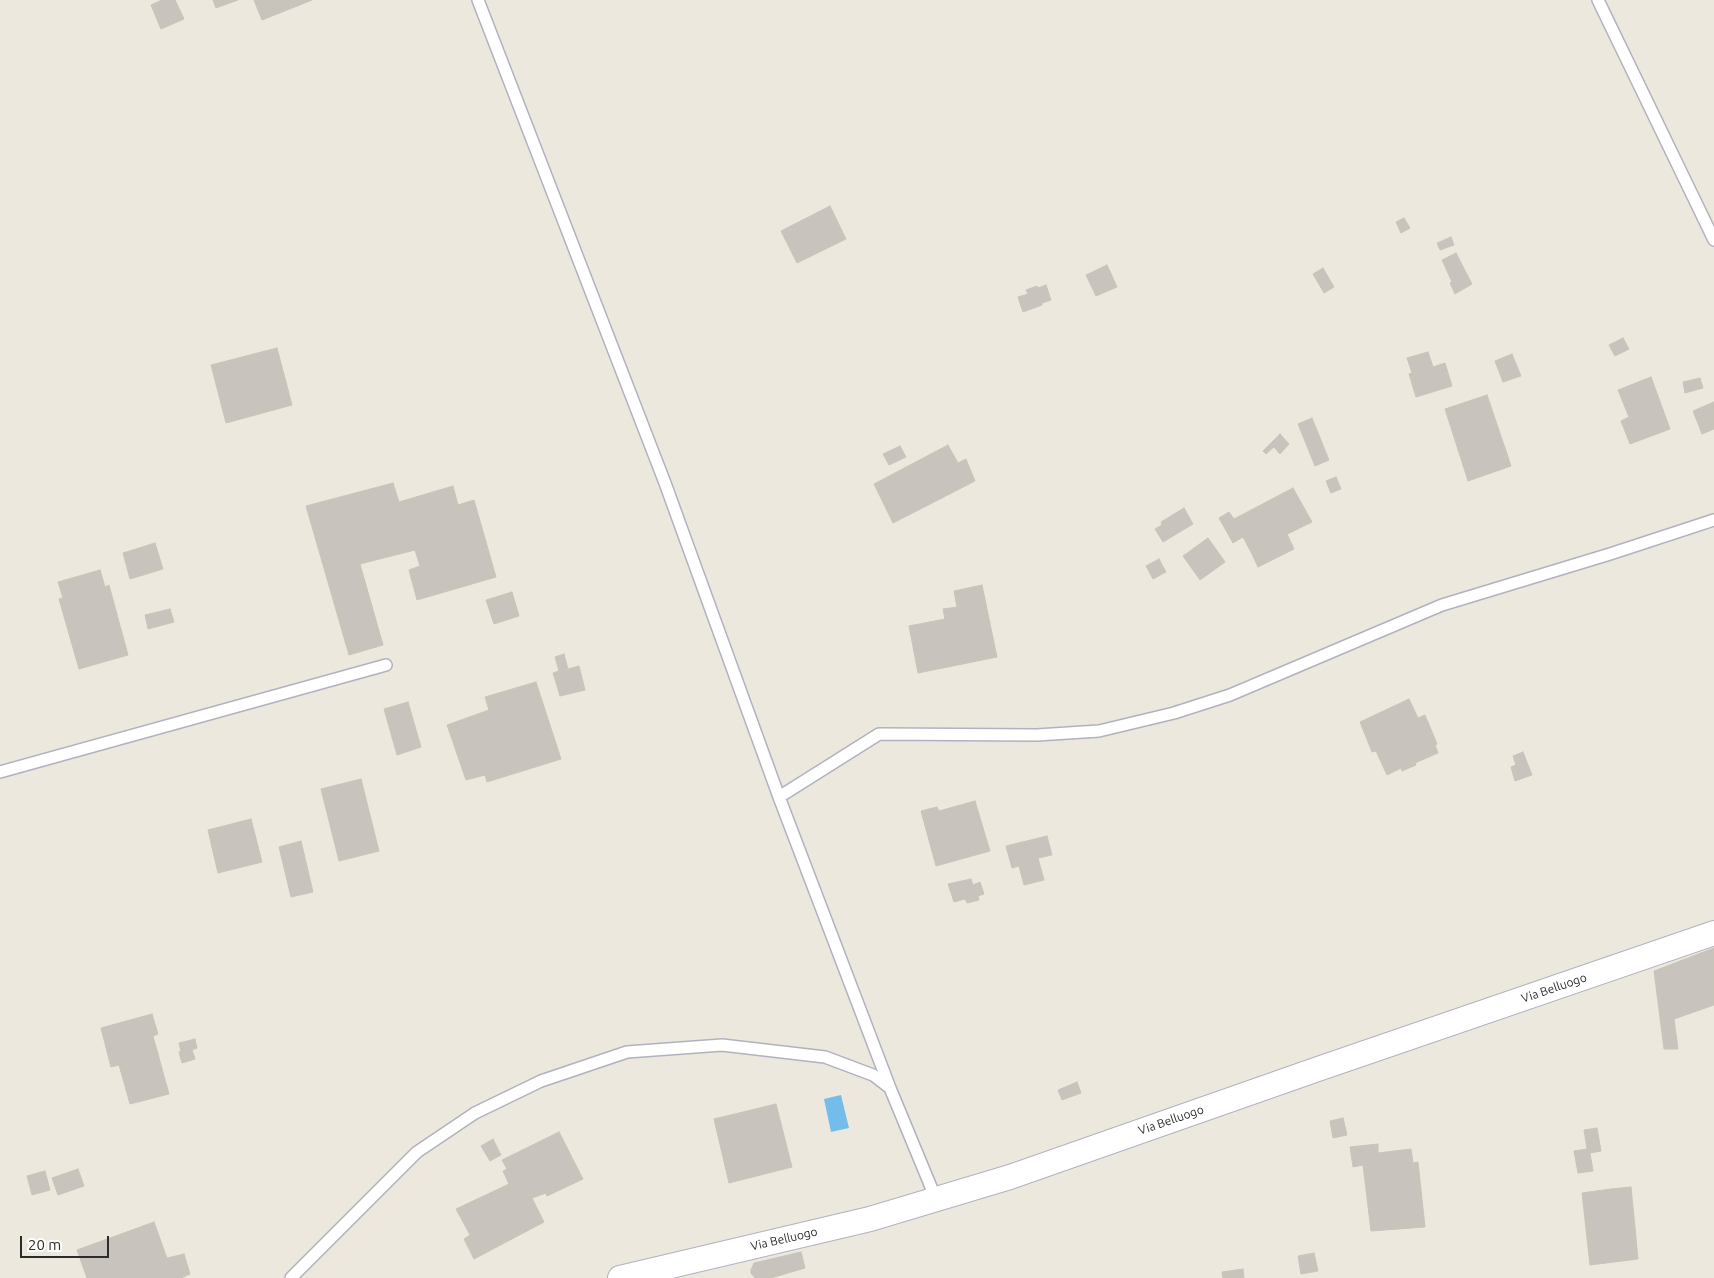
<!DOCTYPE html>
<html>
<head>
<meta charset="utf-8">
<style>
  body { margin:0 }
  #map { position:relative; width:1714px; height:1278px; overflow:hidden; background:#ece8de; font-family:Ubuntu,sans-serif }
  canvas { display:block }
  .scale { position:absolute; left:20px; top:1236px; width:89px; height:22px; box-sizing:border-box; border:2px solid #2b2b2b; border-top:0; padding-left:6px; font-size:15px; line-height:18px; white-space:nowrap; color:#2b2b2b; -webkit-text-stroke:4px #fff; paint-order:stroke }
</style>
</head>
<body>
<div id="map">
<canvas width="1714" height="1278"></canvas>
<div class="scale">20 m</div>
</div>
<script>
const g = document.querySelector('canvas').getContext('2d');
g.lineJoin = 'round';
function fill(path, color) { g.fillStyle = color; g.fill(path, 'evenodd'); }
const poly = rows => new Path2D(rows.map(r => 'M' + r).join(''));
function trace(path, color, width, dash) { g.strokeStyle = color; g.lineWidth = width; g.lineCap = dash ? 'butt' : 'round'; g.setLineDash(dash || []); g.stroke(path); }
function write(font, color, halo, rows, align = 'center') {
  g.font = font + ' Ubuntu,sans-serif'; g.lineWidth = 5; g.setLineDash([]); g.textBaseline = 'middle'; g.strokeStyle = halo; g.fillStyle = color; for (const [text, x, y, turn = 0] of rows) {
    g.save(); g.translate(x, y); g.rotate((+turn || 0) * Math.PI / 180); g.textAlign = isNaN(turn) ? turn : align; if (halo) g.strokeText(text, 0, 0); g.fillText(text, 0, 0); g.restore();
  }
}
const water = poly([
  [841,1095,849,1128,831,1132,824,1099]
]);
const building = poly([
  [162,0,175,0,184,19,161,29,151,5,162,0],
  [213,0,238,0,216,8,213,0],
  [254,0,312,0,262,20,254,0],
  [830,206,846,239,797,263,781,231,830,206],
  [1404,218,1410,228,1401,233,1396,222,1404,218],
  [1451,237,1454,245,1440,250,1437,243,1451,237],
  [1456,253,1472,284,1455,294,1450,283,1452,282,1442,260,1456,253],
  [1107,265,1117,287,1096,296,1086,275,1107,265],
  [1323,268,1334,287,1324,293,1313,274,1323,268],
  [1046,285,1051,300,1042,303,1042,305,1023,312,1018,297,1028,294,1026,290,1037,286,1038,288,1046,285],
  [1623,338,1629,349,1615,356,1609,345,1623,338],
  [277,348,292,405,226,423,211,365,277,348],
  [1428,352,1433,367,1445,363,1452,386,1416,397,1409,374,1412,373,1407,358,1428,352],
  [1512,354,1521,376,1503,382,1495,361,1512,354],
  [1651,377,1670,429,1630,444,1621,421,1629,417,1618,390,1651,377],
  [1700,378,1703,388,1685,393,1683,382,1700,378],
  [1487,395,1505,448,1462,462,1445,409,1487,395],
  [1714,402,1714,429,1702,434,1693,411,1714,402],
  [1312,418,1329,460,1315,466,1298,424,1312,418],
  [1280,434,1289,444,1280,454,1274,447,1266,454,1263,451,1280,434],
  [948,445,958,463,966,459,975,481,893,523,874,484,948,445],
  [900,446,906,457,889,465,883,454,900,446],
  [1505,448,1511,466,1468,481,1462,462,1505,448],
  [1336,477,1341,489,1331,493,1326,481,1336,477],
  [393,483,399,502,453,486,458,505,474,500,496,577,417,600,409,570,420,566,415,550,360,564,383,645,349,655,306,506,393,483],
  [1293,488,1312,522,1251,552,1243,537,1233,543,1219,518,1229,512,1234,519,1293,488],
  [1184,508,1193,524,1163,542,1155,529,1162,525,1161,522,1184,508],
  [1287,534,1294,549,1258,567,1251,552,1287,534],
  [1208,538,1225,562,1200,580,1183,556,1208,538],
  [155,543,163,569,130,579,123,553,155,543],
  [1159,559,1166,572,1153,579,1146,566,1159,559],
  [100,570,105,587,109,585,128,655,79,669,59,599,63,598,58,582,100,570],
  [982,585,997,657,918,673,909,626,945,619,943,609,957,607,954,591,982,585],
  [512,592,519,616,494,624,486,600,512,592],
  [170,609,174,622,148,629,145,615,170,609],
  [564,654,568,669,579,666,585,690,560,696,553,673,559,671,555,657,564,654],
  [536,682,561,759,487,782,485,775,466,780,447,725,489,710,485,697,536,682],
  [1409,699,1418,718,1425,715,1437,744,1435,745,1438,753,1415,763,1416,765,1402,771,1401,768,1387,775,1376,751,1372,752,1360,722,1409,699],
  [408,702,421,747,397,755,384,709,408,702],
  [1523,752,1532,775,1515,781,1511,767,1516,765,1513,756,1523,752],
  [361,779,379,851,339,861,321,789,361,779],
  [975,801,990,851,936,866,921,811,937,807,939,811,975,801],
  [251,819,262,862,218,873,208,830,251,819],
  [1047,836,1052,855,1038,858,1044,880,1024,885,1019,866,1012,868,1006,846,1047,836],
  [301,841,313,892,291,897,279,847,301,841],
  [971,879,973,885,980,882,984,894,978,896,979,900,967,903,965,899,954,902,948,884,971,879],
  [1714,948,1714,1005,1674,1019,1678,1049,1664,1049,1654,971,1714,948],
  [152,1014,158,1034,153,1036,169,1094,130,1104,119,1065,111,1067,101,1028,152,1014],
  [195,1039,197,1048,192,1050,195,1059,182,1063,179,1052,181,1051,179,1043,195,1039],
  [1077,1082,1081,1093,1062,1100,1058,1090,1077,1082],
  [776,1104,792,1167,729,1183,714,1119,776,1104],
  [1343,1118,1347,1135,1333,1138,1330,1121,1343,1118],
  [1597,1128,1601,1151,1590,1153,1593,1171,1578,1173,1574,1151,1587,1149,1584,1130,1597,1128],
  [559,1132,583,1179,547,1196,546,1193,532,1198,544,1222,474,1259,464,1239,470,1235,456,1209,509,1184,503,1171,507,1169,502,1160,559,1132],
  [493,1139,501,1155,490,1161,481,1146,493,1139],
  [1378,1144,1378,1153,1411,1149,1413,1163,1418,1162,1425,1227,1371,1231,1363,1165,1353,1167,1350,1147,1378,1144],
  [78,1169,84,1186,58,1195,52,1178,78,1169],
  [45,1171,50,1190,32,1195,27,1176,45,1171],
  [1631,1187,1633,1207,1612,1209,1611,1189,1631,1187],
  [1611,1189,1612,1209,1633,1207,1638,1259,1590,1265,1582,1193,1611,1189],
  [154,1222,174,1278,87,1278,77,1250,154,1222],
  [801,1252,805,1268,771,1278,755,1278,751,1273,751,1270,754,1263,801,1252],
  [1314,1253,1318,1271,1301,1274,1298,1256,1314,1253],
  [184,1254,190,1274,181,1278,174,1278,167,1258,184,1254],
  [1243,1269,1244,1278,1223,1278,1222,1272,1243,1269]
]);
const service = poly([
  [478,0,665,483,779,797,890,1088,936,1199],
  [1598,0,1714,240],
  [0,772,386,665],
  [779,797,879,734,1037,735,1099,731,1174,713,1230,695,1442,605,1610,554,1714,520],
  [291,1278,417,1152,475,1113,541,1081,627,1052,722,1045,825,1057,873,1075,890,1088]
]);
const minor = poly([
  [620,1278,870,1219,1010,1177,1318,1069,1714,933]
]);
const streetNames = [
  ["Via Belluogo",1554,988,-19],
  ["Via Belluogo",1171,1120,-19],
  ["Via Belluogo",784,1239,-13]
];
fill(water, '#74bcea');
fill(building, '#c8c4bd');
trace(building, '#c8c4b7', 1);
trace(service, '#b1b2be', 14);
trace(minor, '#b1b2be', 26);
trace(service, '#fff', 11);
trace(minor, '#fff', 24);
write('12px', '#2b2b2b', '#fff', streetNames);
</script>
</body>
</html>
